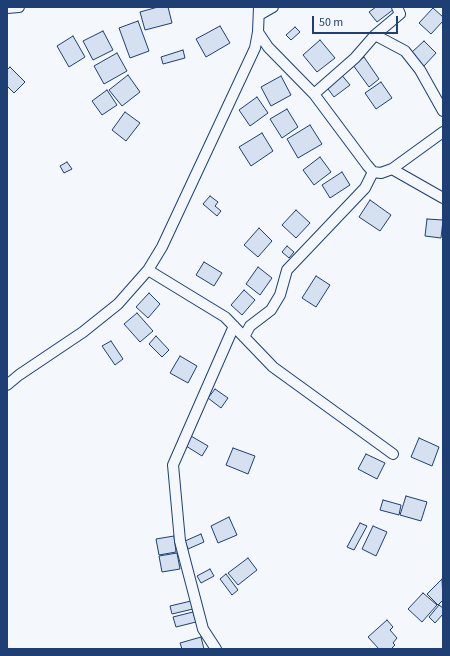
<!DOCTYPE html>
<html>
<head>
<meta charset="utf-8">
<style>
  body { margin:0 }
  #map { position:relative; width:450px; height:656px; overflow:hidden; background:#f4f7fb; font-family:"Source Sans 3",sans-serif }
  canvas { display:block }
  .frame { position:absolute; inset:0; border:8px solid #1d3f73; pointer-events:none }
  .scale { position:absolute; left:312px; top:16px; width:86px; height:18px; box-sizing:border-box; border:2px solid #1d3f73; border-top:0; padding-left:5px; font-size:12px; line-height:14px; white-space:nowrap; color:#1d3f73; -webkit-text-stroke:3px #f4f7fb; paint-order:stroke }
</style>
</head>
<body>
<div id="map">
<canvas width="450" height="656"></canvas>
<div class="frame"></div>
<div class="scale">50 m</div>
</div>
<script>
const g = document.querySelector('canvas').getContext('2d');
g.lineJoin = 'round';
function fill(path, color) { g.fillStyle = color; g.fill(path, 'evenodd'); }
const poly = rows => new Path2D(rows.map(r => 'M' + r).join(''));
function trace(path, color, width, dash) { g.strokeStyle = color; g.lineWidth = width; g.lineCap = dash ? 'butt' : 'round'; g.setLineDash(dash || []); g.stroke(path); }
const building = poly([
  [158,7,168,7,172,23,145,30,140,12,158,7],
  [376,7,392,7,394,9,377,22,369,12,376,7],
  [433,8,443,17,443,21,431,34,419,23,433,8],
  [138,21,149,51,130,58,119,28,138,21],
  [220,26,230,43,206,57,196,39,220,26],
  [295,27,300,32,291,40,286,35,295,27],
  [103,31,113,50,93,60,83,41,103,31],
  [73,36,85,57,69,67,57,46,73,36],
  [320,40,335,58,317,72,303,55,320,40],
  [424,41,436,53,424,66,411,53,424,41],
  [183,50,185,58,163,64,161,57,183,50],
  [117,53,127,71,104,84,94,66,117,53],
  [364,57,379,79,369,87,353,65,364,57],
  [10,67,25,82,14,93,7,86,7,70,10,67],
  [340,73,350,85,334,97,325,85,340,73],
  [128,75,140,92,122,106,109,90,128,75],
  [281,76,291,95,271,106,261,87,281,76],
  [381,82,392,98,376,109,365,93,381,82],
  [107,90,117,105,102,115,92,101,107,90],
  [257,97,268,113,250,126,239,110,257,97],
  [287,109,298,127,282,138,270,119,287,109],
  [125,112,140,123,126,141,112,130,125,112],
  [310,125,322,144,298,158,287,139,310,125],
  [262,133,273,151,251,166,239,147,262,133],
  [320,157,331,172,314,185,303,170,320,157],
  [67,162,72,169,64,173,60,166,67,162],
  [342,172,350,185,330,198,322,185,342,172],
  [210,196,218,202,215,206,221,211,217,216,203,204,210,196],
  [370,200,391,215,380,231,359,217,370,200],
  [296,210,310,223,296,238,282,225,296,210],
  [427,219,443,220,441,238,425,236,427,219],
  [259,228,272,241,258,257,244,245,259,228],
  [287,246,294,252,289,258,282,252,287,246],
  [204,262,222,273,214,286,196,275,204,262],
  [258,267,272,278,260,295,246,284,258,267],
  [316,276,330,285,316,307,302,298,316,276],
  [244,290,255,300,242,315,231,305,244,290],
  [149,293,160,304,148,318,136,307,149,293],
  [137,313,153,331,140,342,124,324,137,313],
  [156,336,169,350,162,357,149,344,156,336],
  [111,341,123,359,115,365,102,346,111,341],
  [180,356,197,366,188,383,170,373,180,356],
  [215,389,228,398,221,408,208,398,215,389],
  [191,436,208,446,202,456,186,446,191,436],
  [419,438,439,447,432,466,411,457,419,438],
  [233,448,255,456,248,474,226,465,233,448],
  [366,454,385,463,377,479,358,469,366,454],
  [406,496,427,502,421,521,400,515,406,496],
  [383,500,401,505,399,515,380,510,383,500],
  [229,517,237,535,218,543,211,526,229,517],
  [360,523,367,526,354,550,347,547,360,523],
  [373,526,387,532,376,556,362,549,373,526],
  [201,534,204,542,188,549,185,541,201,534],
  [174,536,176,552,159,555,156,539,174,536],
  [177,553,180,569,162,572,159,556,177,553],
  [248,558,257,570,238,585,228,573,248,558],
  [210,569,214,576,201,583,197,576,210,569],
  [226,574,238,590,232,595,220,579,226,574],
  [442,579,443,600,438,605,427,594,442,579],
  [423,593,437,605,422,622,408,609,423,593],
  [191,601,193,609,172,614,170,606,191,601],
  [439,605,443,608,443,614,435,623,429,617,439,605],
  [193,612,196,622,176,627,173,617,193,612],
  [387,620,393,627,390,630,397,638,393,643,395,645,391,649,379,649,368,637,387,620],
  [201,637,204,649,182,649,180,643,201,637]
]);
const street = poly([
  [397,7,400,14,375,35,405,51,420,70,443,111],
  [7,8,19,7],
  [259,15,273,7],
  [258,32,268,47,314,94,367,165,373,172,381,173,392,169,443,132],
  [314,94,355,58,375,35],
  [392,169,443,198],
  [148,270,225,317,273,367,393,454],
  [244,337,250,326,271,310,280,295,287,270,365,188,373,172],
  [7,385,19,375,83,332,118,304,148,270,162,247,255,48,258,32,259,7],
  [216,649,203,629,180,541,173,465,234,326]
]);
fill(building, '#d5e0f0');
trace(building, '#1d3f73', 1);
trace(street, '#1d3f73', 12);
trace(street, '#f4f7fb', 10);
</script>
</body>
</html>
